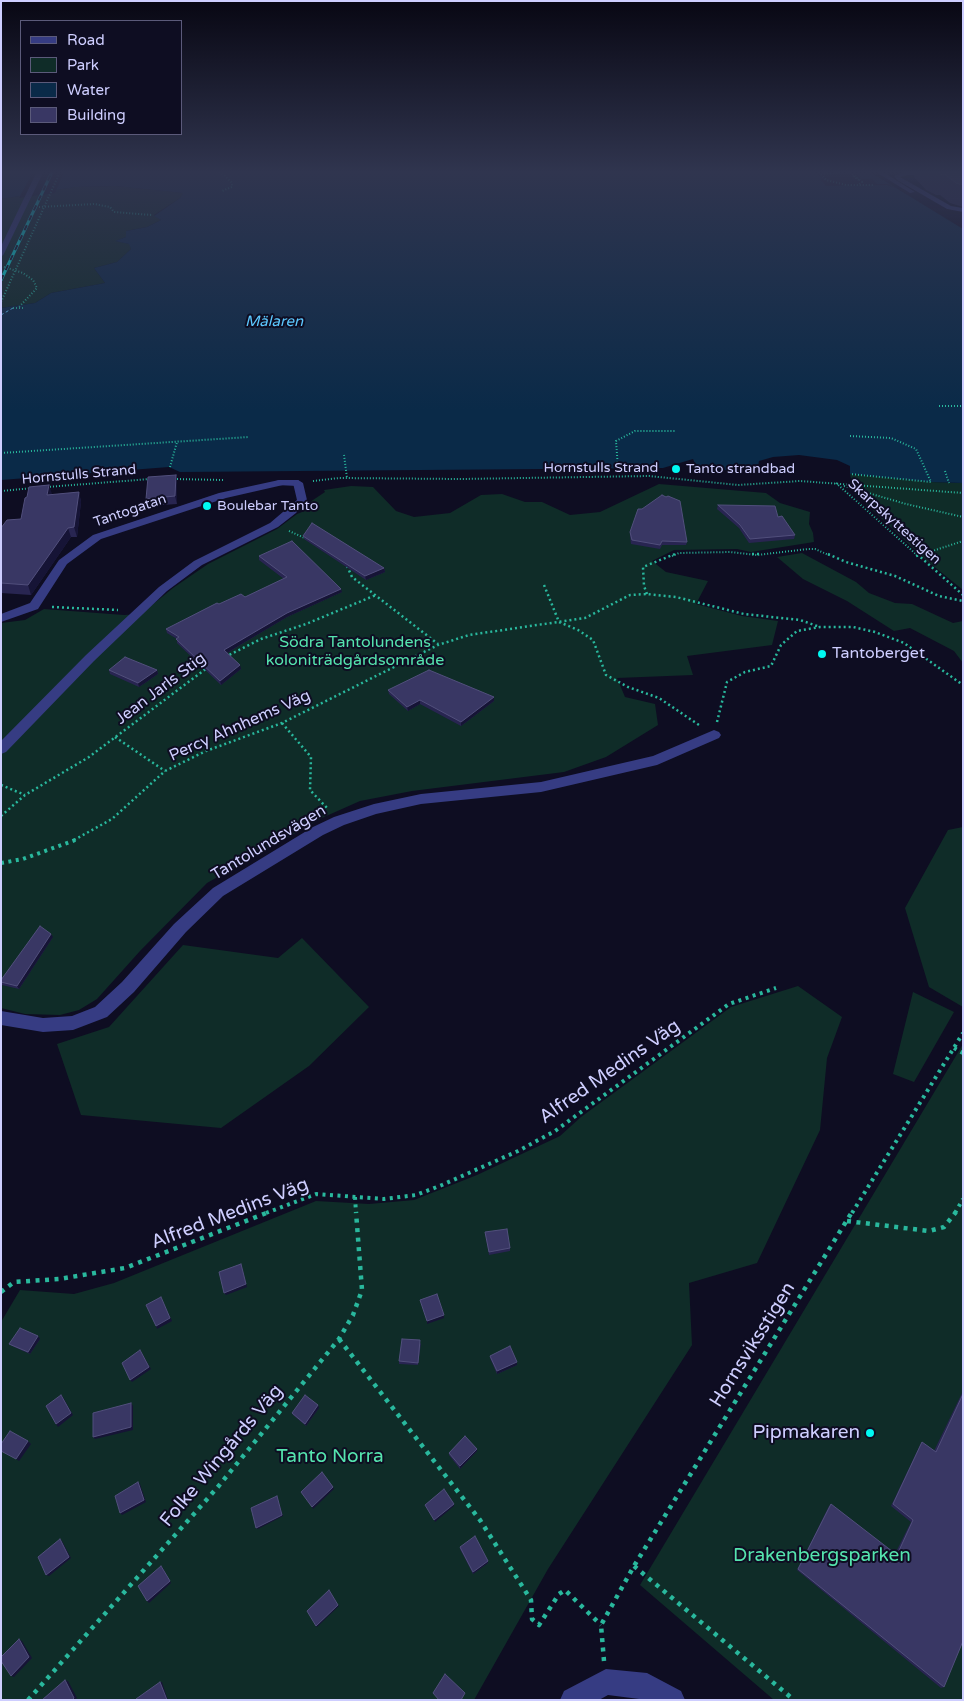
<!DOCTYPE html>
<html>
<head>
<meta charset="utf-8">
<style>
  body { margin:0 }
  #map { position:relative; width:964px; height:1701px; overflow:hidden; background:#0e0d22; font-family:"Varela Round",sans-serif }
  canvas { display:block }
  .frame { position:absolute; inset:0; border:2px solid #ceceff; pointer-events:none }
  .legend { position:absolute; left:20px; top:20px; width:162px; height:115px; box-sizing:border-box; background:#0e0d22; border:1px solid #5b5a7a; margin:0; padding:6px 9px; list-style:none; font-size:15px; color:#ceceff }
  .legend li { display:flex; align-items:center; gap:10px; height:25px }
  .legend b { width:25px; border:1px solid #5b5a7a }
</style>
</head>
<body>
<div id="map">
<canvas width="964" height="1701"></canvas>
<div class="frame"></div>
<ul class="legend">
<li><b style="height:6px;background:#363c83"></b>Road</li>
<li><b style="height:14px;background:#0f2c28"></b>Park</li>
<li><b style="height:14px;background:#0a2a48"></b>Water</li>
<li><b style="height:14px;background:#393764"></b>Building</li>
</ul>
</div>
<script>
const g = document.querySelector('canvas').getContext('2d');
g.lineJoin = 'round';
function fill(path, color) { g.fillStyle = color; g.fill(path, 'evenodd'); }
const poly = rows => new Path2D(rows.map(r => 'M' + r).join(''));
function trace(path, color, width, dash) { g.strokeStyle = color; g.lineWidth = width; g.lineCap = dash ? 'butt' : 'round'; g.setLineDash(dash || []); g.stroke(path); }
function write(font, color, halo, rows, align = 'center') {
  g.font = font + ' "Varela Round",sans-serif'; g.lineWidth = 4; g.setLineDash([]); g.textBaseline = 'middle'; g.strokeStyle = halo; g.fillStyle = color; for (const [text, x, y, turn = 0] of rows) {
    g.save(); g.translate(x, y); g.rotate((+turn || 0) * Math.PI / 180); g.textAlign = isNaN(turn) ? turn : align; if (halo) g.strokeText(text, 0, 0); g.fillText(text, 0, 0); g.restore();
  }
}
const green = poly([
  [115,186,184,193,180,198,154,215,161,220,147,227,126,231,126,237,116,241,130,244,131,249,117,262,94,268,105,283,51,293,35,303,1,308,1,199,75,187],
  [850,474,931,482,963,483,963,590,926,560,854,493],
  [659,484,766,493,780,503,810,512,809,524,813,533,814,542,751,552,737,549,674,550,652,561,666,572,708,581,696,604,742,616,778,621,772,645,687,656,693,675,617,678,625,697,655,704,658,725,606,757,564,772,412,791,360,801,324,817,207,883,140,951,97,999,79,1010,60,1015,25,1014,1,1008,1,623,25,620,44,609,124,615,141,614,173,588,208,564,277,529,297,514,307,510,310,502,325,492,324,490,351,486,373,487,396,511,414,517,450,513,481,495,502,494,525,502,542,502,570,515,600,512],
  [802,553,856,582,869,593,895,603,912,604,953,623,963,621,963,663,954,651,910,628,894,631,847,601,803,579,777,557],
  [963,827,963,1007,929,987,905,908,948,830],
  [302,938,369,1007,309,1066,221,1128,81,1115,57,1044,109,1027,183,945,278,958],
  [798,986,842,1017,827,1058,820,1130,757,1263,689,1283,692,1345,548,1569,474,1700,1,1700,1,1322,20,1290,74,1294,114,1283,316,1201,369,1204,414,1200,477,1175,560,1136,581,1117,731,1007],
  [913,992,954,1012,914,1082,893,1074],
  [963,1044,963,1700,774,1700,640,1585]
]);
const water = poly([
  [1,172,870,172,963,229,963,483,931,482,850,474,850,466,837,460,799,455,773,457,759,461,758,466,727,470,697,468,693,459,663,468,180,472,169,467,1,480,1,308,35,303,51,293,105,283,94,268,117,262,131,249,129,244,115,241,126,237,126,231,147,227,161,220,154,216,180,198,183,193,115,186,75,187,1,199]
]);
const pier = poly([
  [33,172,64,172,55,193,19,198],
  [815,172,870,172,857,174,861,179,872,179,877,184,888,184,898,189,887,185,826,186,821,180,824,179]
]);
const ferry = poly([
  [1,315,13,308]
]);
const pathFar3 = poly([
  [216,172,224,175,232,183,232,187,222,191],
  [819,172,826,180,846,185,874,185],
  [850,172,862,182,858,185],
  [821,174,850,172],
  [853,176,859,180],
  [39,207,94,204,110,207,114,212,152,215],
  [4,267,23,273,33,280,37,288,18,308],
  [13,308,24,308],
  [939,406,963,406],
  [850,436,891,438,916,449,931,482,850,474],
  [1,453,249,437],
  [344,455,347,478],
  [170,467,177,442],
  [618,468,616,441,635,431,675,431],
  [945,471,949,483],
  [174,479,223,480],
  [313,481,339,478,461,479,649,476,738,485,800,481,963,493],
  [836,483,918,556],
  [844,486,906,504,963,517],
  [47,487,150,479],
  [1,491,33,488],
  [289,531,307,539],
  [672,556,679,553,730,552,757,555,808,549,815,549,831,556],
  [917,556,963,541]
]);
const pathFar2 = poly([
  [752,554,761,554],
  [828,554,846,562,895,576,939,596,963,601],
  [917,554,963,595],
  [916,556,921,554],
  [347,566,352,577,438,644],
  [544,585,559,622,578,630,593,640,606,675,628,687,659,698,699,725],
  [647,594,644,586,643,567,675,554],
  [52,607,118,610],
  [225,657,261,639,306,624,376,595],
  [717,722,727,682,745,672,771,666,781,645,797,631,820,627,853,627,875,632,904,643,963,685],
  [282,723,311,757,310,790,327,808],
  [115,737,165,771],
  [1,785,25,795],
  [1,816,25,795,89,757,207,668],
  [74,840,112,819,165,771,206,751,282,723,438,645,469,635,585,618,630,595,647,594,676,597,744,614,800,620,820,627]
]);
const pathFar1 = poly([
  [1,863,23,859,78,839],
  [954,1048,963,1053],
  [355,1197,356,1213],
  [266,1213,316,1194,384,1199,416,1195,442,1185,518,1151,555,1131,729,1004,776,988],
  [852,1213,963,1033],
  [955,1213,963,1199]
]);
const path = poly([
  [847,1221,929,1231,944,1227,956,1212],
  [1,1292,14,1282,59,1279,125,1268,269,1212],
  [339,1339,480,1520,531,1600,532,1619,539,1625,559,1594,565,1590,601,1625],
  [634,1566,794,1700],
  [604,1661,601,1625,634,1566,852,1212],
  [28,1700,217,1488,339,1339,353,1315,362,1290,356,1212]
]);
const lane = poly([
  [905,172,963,172,963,174,907,175,900,177,951,206,963,208,963,212,947,209,897,180,894,176,905,172],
  [279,480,298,480,302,483,298,486,276,485,276,481,279,480]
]);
const street = poly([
  [876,172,883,172,915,192,910,193,876,172],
  [279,480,284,483,283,485,226,498,101,539,67,564,38,609,1,622,1,614,30,603,59,560,93,535,219,493,279,480],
  [298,480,303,483,307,500,296,513,278,527,202,565,167,591,94,661,6,752,1,754,1,741,86,655,159,587,194,561,270,523,297,500,293,483,298,480],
  [714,730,719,732,721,735,719,738,657,765,541,792,421,804,376,814,344,825,323,835,223,896,186,932,134,992,107,1017,73,1030,43,1032,1,1025,1,1011,43,1018,72,1016,95,1007,122,982,174,924,213,888,313,827,334,817,374,804,421,794,541,782,653,756,714,730],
  [606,1669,647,1673,681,1691,685,1700,647,1700,608,1695,599,1700,560,1700,564,1691,606,1669]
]);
const rail = poly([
  [1,280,52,172]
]);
const pathBridge = poly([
  [1,302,60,172]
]);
const laneBridge = poly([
  [1,253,40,172]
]);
const wall = poly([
  [915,172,963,172,963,207,950,203,940,195,936,195,926,190,914,177],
  [177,482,177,504,148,506,146,499],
  [79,492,81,502,77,537,71,537,31,595,1,593,1,528,21,519,52,494,52,495],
  [718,505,778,517,795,535,794,539,749,543,739,528,717,509],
  [630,532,687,542,686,545,662,545,660,549,631,544,630,536],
  [303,536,384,568,385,572,366,580,304,539],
  [259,556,342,592,287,617,227,653,241,669,221,685,177,643,177,639,167,633,166,629,219,604,245,597,284,579,259,560],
  [109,670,157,670,158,674,139,687,110,674],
  [388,690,494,701,461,726,420,704,408,711,389,694],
  [53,937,19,989,2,985,1,980],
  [485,1232,510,1248,510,1251,489,1255],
  [40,1339,30,1354,12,1346,9,1344],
  [421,1343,418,1365,399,1364,399,1361],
  [490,1356,517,1362,517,1365,497,1374,490,1358],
  [963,1391,963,1641,944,1687,941,1688,797,1570,829,1506,831,1504,895,1554,911,1522,891,1506,920,1445,922,1442,934,1451],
  [319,1408,306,1426,293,1415,292,1413],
  [477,1451,460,1469,449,1455,449,1453],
  [460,1547,488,1561,488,1563,473,1574,460,1549]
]);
const shadedWall = poly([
  [176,475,177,482,177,504,175,496],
  [49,485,52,494,50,505,47,495],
  [79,492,81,502,77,537,74,527],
  [68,528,71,537,31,595,28,585],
  [384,568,385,572,366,580,365,576],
  [341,589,342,592,287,617,225,654,224,650,287,613],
  [240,665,241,669,221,685,220,681],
  [157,670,158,674,139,687,138,683],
  [494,697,494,701,461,726,461,722],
  [420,700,420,704,408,711,407,707],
  [51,934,53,937,19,989,17,986],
  [241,1264,247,1287,226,1295,224,1293],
  [162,1300,172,1321,157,1329,156,1326],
  [444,1315,444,1318,427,1324,427,1321],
  [38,1336,40,1339,30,1354,28,1352],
  [140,1350,151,1369,132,1382,130,1380],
  [517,1362,517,1365,497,1374,497,1371],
  [61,1395,63,1397,73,1415,58,1427,56,1424],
  [131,1403,133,1406,133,1430,95,1439,93,1437],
  [318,1405,319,1408,306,1426,305,1424],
  [28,1441,31,1444,19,1461,16,1459],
  [477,1449,477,1451,460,1469,460,1466],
  [138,1482,140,1484,146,1502,122,1515,120,1513],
  [333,1487,334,1489,313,1509,312,1507],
  [277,1496,283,1516,258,1529,256,1528],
  [454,1504,454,1506,435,1522,434,1520],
  [60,1539,62,1541,71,1558,49,1576,46,1575],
  [488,1561,488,1563,473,1574,473,1572],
  [161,1566,163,1568,171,1583,149,1603,147,1601],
  [338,1605,339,1606,317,1627,316,1626],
  [19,1639,22,1641,32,1658,14,1677,11,1676],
  [65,1680,68,1681,77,1698,75,1700,72,1700],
  [160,1682,162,1682,168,1700,167,1700]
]);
const building = poly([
  [936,172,963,172,963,185,956,183,946,175,942,175,936,172],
  [176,475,175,496,146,499,148,477,176,475],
  [49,485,47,495,79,492,74,527,68,528,28,585,1,583,1,570,2,569,1,569,1,528,7,520,21,519,25,498,27,497,29,487,49,485],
  [662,495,666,497,668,496,680,501,687,542,662,541,660,545,632,540,630,532,638,509,642,509,662,495],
  [718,505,775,506,778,517,782,516,795,535,750,539,740,525,718,505],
  [312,523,384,568,365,576,303,536,312,523],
  [292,541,341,589,287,613,224,650,240,665,220,681,176,639,179,637,166,629,217,603,219,604,241,594,245,597,287,577,259,556,292,541],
  [125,657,157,670,138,683,109,670,125,657],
  [429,670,494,697,461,722,420,700,407,707,388,690,429,670],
  [40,926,51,934,17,986,1,982,1,980,40,926],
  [507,1229,510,1248,489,1252,485,1232,507,1229],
  [241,1264,246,1284,224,1293,219,1272,241,1264],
  [437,1294,444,1315,427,1321,420,1300,437,1294],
  [161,1297,170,1318,156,1326,146,1305,161,1297],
  [20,1328,38,1336,28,1352,9,1344,20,1328],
  [402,1339,420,1340,418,1363,399,1361,402,1339],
  [510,1346,517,1362,497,1371,490,1356,510,1346],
  [140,1350,149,1367,130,1380,122,1363,140,1350],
  [963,1394,963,1641,944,1687,798,1569,831,1504,897,1555,913,1520,893,1504,922,1442,936,1452,963,1394],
  [61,1395,71,1413,56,1424,46,1406,61,1395],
  [305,1395,318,1405,305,1424,292,1413,305,1395],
  [131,1403,131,1427,93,1437,93,1413,131,1403],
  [10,1431,28,1441,16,1459,1,1451,1,1444,10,1431],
  [465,1436,477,1449,460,1466,449,1453,465,1436],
  [322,1472,333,1487,312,1507,301,1492,322,1472],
  [138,1482,144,1500,120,1513,115,1496,138,1482],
  [444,1489,454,1504,434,1520,425,1505,444,1489],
  [277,1496,282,1515,256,1528,251,1508,277,1496],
  [475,1536,488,1561,473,1572,460,1547,475,1536],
  [60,1539,69,1557,46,1575,38,1557,60,1539],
  [161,1566,170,1581,147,1601,138,1586,161,1566],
  [329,1590,338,1605,316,1626,307,1611,329,1590],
  [19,1639,29,1657,11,1676,1,1661,1,1657,19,1639],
  [445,1674,465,1693,461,1700,439,1700,433,1693,445,1674],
  [65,1680,74,1698,72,1700,42,1700,65,1680],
  [160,1682,167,1700,136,1700,136,1699,160,1682]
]);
const markers = [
  [676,469,5,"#00f9f2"],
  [207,506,5,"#00f9f2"],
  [822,654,5,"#00f9f2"],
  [870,1433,5,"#00f9f2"]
];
const farStreetnames = [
  ["Hornstulls Strand",601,468],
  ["Hornstulls Strand",79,475,-5],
  ["Tantogatan",130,511,-19],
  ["Skarpskyttestigen",894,522,42]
];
const farPoinames = [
  ["Tanto strandbad",686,469],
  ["Boulebar Tanto",217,506]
];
const farWaternames = [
  ["Mälaren",274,322]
];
const parkNames = [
  ["Södra Tantolundens",355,643],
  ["koloniträdgårdsområde",355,661]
];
const poiNames = [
  ["Tantoberget",832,654]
];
const streetNames = [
  ["Jean Jarls Stig",161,689,-37],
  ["Percy Ahnhems Väg",240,726,-24],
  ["Tantolundsvägen",269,843,-31]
];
const nearStreetnames = [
  ["Alfred Medins Väg",610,1072,-35],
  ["Alfred Medins Väg",230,1214,-21],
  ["Hornsviksstigen",753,1345,-58],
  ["Folke Wingårds Väg",222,1456,-50]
];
const nearPoinames = [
  ["Pipmakaren",860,1433]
];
const nearParknames = [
  ["Tanto Norra",330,1457],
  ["Drakenbergsparken",822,1556]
];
fill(green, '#0f2c28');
fill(water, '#0a2a48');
fill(pier, '#0e0d22');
trace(ferry, '#5cc8ff', 1, [3, 2.5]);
trace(pathFar3, '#29b89d', 2, [1, 2]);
trace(pathFar2, '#29b89d', 2.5, [2, 3]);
trace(pathFar1, '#29b89d', 4, [3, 4.5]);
trace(path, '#29b89d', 4.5, [4, 5.5]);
fill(lane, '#363c83');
fill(street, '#363c83');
trace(rail, '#00f9f2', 3);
trace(rail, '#0e0d22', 2, [5.5]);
trace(pathBridge, '#29b89d', 2, [1, 2]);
trace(laneBridge, '#363c83', 6);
fill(wall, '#282551');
fill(shadedWall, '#161436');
fill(building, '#393764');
trace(building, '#514f7c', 1);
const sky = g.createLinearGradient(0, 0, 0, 410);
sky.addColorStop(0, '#080713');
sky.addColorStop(0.42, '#30354f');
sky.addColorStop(1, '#30354f00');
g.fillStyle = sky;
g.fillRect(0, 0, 964, 410);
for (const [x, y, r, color] of markers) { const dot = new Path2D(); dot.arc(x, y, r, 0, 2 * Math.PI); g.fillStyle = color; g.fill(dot); trace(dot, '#0e0d22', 2); }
write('14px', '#ceceff', '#0e0d22', farStreetnames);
write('14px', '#ceceff', '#0e0d22', farPoinames, 'left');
write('italic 15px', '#5cc8ff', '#0e0d22', farWaternames);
write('16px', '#55e4ae', '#0e0d22', parkNames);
write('16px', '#ceceff', '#0e0d22', poiNames, 'left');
write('16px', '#ceceff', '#0e0d22', streetNames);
write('19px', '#ceceff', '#0e0d22', nearStreetnames);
write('19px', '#ceceff', '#0e0d22', nearPoinames, 'right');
write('19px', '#55e4ae', '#0e0d22', nearParknames);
</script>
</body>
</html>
